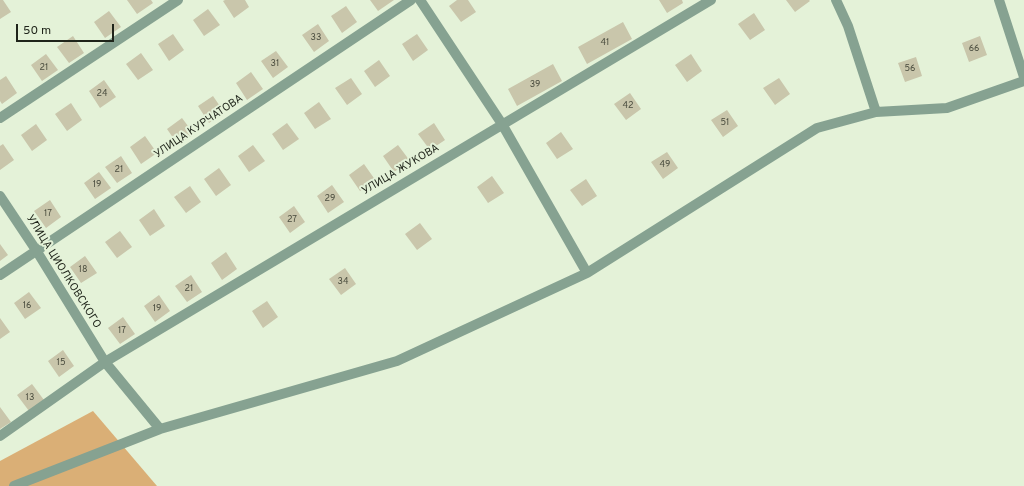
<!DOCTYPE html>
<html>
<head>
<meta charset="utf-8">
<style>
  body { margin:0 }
  #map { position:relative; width:1024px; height:486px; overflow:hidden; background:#e4f2d8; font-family:Overpass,sans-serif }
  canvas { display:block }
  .scale { position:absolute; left:16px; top:24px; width:98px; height:18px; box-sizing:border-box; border:2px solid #1f241a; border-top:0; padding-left:5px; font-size:12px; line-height:14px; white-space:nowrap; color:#1f241a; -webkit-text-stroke:3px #e4f2d8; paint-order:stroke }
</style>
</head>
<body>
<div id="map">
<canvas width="1024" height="486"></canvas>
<div class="scale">50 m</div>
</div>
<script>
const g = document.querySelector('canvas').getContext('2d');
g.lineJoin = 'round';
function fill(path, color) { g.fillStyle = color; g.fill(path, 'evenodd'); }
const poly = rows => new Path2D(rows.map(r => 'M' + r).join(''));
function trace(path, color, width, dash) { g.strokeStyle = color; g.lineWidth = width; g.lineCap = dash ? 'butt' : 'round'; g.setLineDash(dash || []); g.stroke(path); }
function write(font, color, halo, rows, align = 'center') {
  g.font = font + ' Overpass,sans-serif'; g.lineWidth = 4; g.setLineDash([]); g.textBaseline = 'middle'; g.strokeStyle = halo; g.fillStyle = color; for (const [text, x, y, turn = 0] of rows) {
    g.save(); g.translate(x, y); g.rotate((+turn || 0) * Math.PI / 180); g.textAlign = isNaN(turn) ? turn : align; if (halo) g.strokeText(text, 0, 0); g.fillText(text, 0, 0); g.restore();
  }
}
const forest = poly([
  [93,411,157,486,0,486,0,461]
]);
const building = poly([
  [0,0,3,0,11,12,0,19],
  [127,0,151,0,153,3,137,14],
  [225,0,245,0,249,7,234,18,223,1],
  [370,0,394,0,378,11],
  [457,0,468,0,476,12,461,22,449,6],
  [659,0,682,0,683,3,667,13],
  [786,0,809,0,810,1,795,12],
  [346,6,357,22,342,33,331,16],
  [208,9,220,25,204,36,193,20],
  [109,11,121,27,105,38,94,22],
  [754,13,765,30,750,40,738,24],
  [623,22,632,39,587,64,578,47],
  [318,24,329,41,314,52,302,35],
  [173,34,184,50,169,61,158,44],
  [417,34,428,50,413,61,402,44],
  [73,36,84,53,69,63,57,47],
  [980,36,987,55,969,62,962,43],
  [276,51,288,67,273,78,261,61],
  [141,53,153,70,138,80,126,64],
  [46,54,58,70,42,81,31,65],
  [691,54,702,71,687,82,675,65],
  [916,57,922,76,905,82,898,63],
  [379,60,390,76,375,87,364,71],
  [553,64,562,81,517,106,508,89],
  [251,72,263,89,247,100,236,83],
  [6,76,17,93,2,104,0,101,0,80],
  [351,78,362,94,347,105,335,88],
  [779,78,790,94,775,105,763,88],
  [104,80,116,97,100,108,89,91],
  [630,93,641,109,626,120,614,104],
  [213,96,224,112,209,123,198,106],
  [319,102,331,119,315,129,304,113],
  [71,103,82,120,67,131,55,114],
  [727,110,738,126,723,137,711,120],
  [182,118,194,134,178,145,167,129],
  [287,123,299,139,283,150,272,134],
  [434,123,445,140,430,150,418,134],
  [36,124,47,140,32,151,21,135],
  [561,132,573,149,557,159,546,143],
  [145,136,157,153,141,164,130,147],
  [3,144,14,160,0,170,0,146],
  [253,145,265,161,249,172,238,156],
  [398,145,410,161,394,172,383,156],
  [667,152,678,168,663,179,651,162],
  [121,156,132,173,117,183,105,167],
  [364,164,376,181,360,191,349,175],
  [219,168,231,185,216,196,204,179],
  [99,172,111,188,95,199,84,183],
  [492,176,504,193,488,203,477,187],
  [586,179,597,196,582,206,570,190],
  [332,185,344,202,328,213,317,196],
  [190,186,201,202,186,213,174,197],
  [50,200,61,217,46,228,34,211],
  [294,206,305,222,290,233,279,217],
  [154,209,165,226,150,236,139,220],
  [420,223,432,239,417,250,405,234],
  [120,231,132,247,117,258,105,242],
  [0,244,8,255,0,261],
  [226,252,237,269,222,280,211,263],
  [85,256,97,273,81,283,70,267],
  [345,268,356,284,341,295,329,279],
  [191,275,202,292,187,302,175,286],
  [29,292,41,308,25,319,14,303],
  [159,295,170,311,155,322,144,306],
  [267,301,278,317,263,328,252,311],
  [123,317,135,334,120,344,108,328],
  [0,318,10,332,0,339],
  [63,350,74,366,59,377,48,361],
  [32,384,44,400,29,411,17,395],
  [0,407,11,422,0,429]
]);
const minor = poly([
  [420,0,502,124,587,273,817,128,876,112],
  [836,0,848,26,876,112,947,108,1024,81],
  [999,0,1024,77],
  [0,118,178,0],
  [0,196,36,250,105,362,160,429,397,361,587,273],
  [0,275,411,0],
  [0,436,105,362,711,0],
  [14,486,160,429]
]);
const numberNames = [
  ["33",316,38],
  ["41",605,43],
  ["66",974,49],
  ["31",275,64],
  ["21",44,68],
  ["56",910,69],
  ["39",535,85],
  ["24",102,94],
  ["42",628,106],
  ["51",725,123],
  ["49",665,165],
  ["21",119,170],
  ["19",97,185],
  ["29",330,199],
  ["17",48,214],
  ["27",292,220],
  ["18",83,270],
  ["34",343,282],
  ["21",189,289],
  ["16",27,306],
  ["19",157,309],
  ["17",122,331],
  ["15",61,363],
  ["13",30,398]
];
const streetNames = [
  ["УЛИЦА КУРЧАТОВА",199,127,-34],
  ["УЛИЦА ЖУКОВА",401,170,-31],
  ["УЛИЦА ЦИОЛКОВСКОГО",63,272,58]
];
fill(forest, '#daaf76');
fill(building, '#c9c6ab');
trace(minor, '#86a291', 10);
write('9px', '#4a4c3e', null, numberNames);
write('11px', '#1f241a', '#e4f2d8', streetNames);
</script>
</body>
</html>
